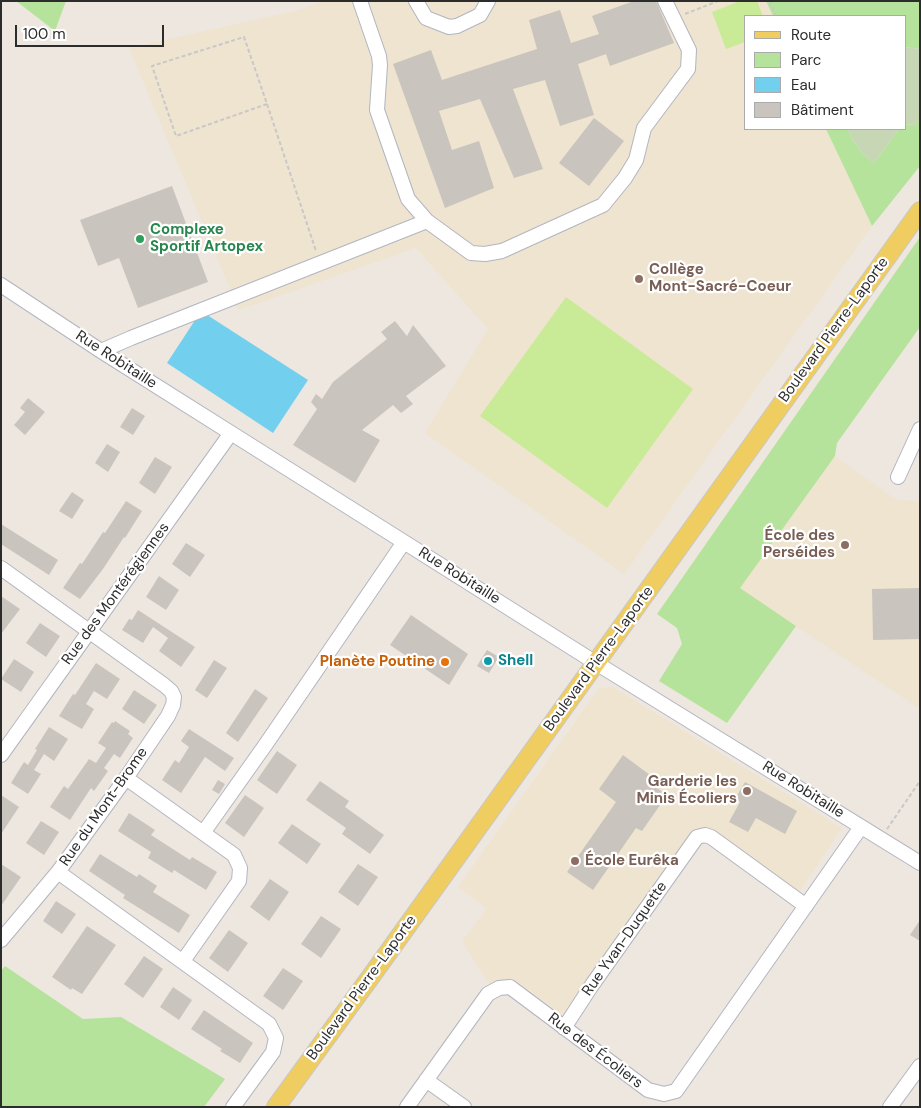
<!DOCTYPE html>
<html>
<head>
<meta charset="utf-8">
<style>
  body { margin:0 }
  #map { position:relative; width:921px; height:1108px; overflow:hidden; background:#eee7df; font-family:"DM Sans",sans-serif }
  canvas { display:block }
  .frame { position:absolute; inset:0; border:2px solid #2c2c2c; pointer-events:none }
  .legend { position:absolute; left:744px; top:15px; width:162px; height:115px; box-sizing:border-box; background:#fff; border:1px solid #ababab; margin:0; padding:6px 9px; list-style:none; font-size:15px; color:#2c2c2c }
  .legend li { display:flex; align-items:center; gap:10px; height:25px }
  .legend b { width:25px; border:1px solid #ababab }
  .scale { position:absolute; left:15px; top:25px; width:149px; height:22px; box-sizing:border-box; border:2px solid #2c2c2c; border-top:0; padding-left:6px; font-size:15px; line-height:18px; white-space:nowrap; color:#2c2c2c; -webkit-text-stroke:4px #fff; paint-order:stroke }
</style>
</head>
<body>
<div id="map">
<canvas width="921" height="1108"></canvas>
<div class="frame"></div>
<ul class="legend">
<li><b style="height:6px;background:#f0cd61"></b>Route</li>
<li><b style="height:14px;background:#b5e39c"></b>Parc</li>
<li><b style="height:14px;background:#73cfee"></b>Eau</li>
<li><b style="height:14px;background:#c9c4be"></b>Bâtiment</li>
</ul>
<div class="scale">100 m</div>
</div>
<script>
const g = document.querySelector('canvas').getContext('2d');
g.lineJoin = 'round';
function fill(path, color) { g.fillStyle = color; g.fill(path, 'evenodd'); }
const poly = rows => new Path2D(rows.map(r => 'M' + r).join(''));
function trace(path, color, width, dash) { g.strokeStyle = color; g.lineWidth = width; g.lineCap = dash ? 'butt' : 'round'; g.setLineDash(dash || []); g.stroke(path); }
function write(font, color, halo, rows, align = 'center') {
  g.font = font + ' "DM Sans",sans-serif'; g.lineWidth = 4.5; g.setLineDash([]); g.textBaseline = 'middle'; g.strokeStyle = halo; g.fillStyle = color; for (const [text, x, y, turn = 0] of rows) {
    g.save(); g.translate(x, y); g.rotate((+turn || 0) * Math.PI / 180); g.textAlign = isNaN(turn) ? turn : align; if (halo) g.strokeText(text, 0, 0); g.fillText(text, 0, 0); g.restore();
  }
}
const education = poly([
  [323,1,766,1,773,16,745,16,745,129,826,129,872,226,624,574,425,433,488,329,416,248,239,310,129,48,299,10],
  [835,456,895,499,920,502,920,709,739,588],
  [613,687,842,828,798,894,702,829,564,1016,515,980,502,980,489,984,462,941,487,909,458,887,599,688]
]);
const green = poly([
  [16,1,66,1,55,31],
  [766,1,920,1,920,49,905,47,905,16,773,16],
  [920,119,920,166,872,226,826,129,848,129,852,139,863,154,874,163,899,129,905,129,905,124,915,125],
  [920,237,920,327,837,443,835,456,740,588,796,626,727,723,659,681,682,644,677,628,657,614],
  [5,966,83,1019,121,1017,225,1079,204,1107,1,1107,1,971]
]);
const cemetery = poly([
  [905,47,920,49,920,119,915,125,905,124],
  [848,129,899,129,874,163,863,154,852,139]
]);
const pitch = poly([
  [740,1,757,1,763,16,745,16,745,42,726,49,712,12],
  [566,297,693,389,607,508,480,416]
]);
const water = poly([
  [201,311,308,380,273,433,167,363]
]);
const building = poly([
  [634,1,656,1,674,43,610,66,606,54,578,64,594,115,560,126,545,80,513,89,543,169,514,178,480,99,439,111,452,150,479,141,494,188,445,208,393,64,431,50,442,80,537,49,529,20,560,10,571,43,599,34,592,16],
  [594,118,624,141,589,186,559,163],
  [172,186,208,282,138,308,119,258,98,266,80,220],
  [395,321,407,336,413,325,446,366,406,396,413,404,401,413,393,405,362,430,380,440,355,483,293,445,317,409,311,402,316,394,322,399,333,382,387,339,381,332],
  [28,398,45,412,25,435,14,425,25,412,20,408],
  [132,408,145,416,133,435,120,427],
  [107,444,120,452,108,472,95,463],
  [155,457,172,467,155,494,139,483],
  [72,492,84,500,72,519,59,511],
  [126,501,142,511,125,538,124,537,103,569,80,599,63,588,80,563,82,564,103,532,105,533],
  [1,524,58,560,49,575,1,544],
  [186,543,205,555,190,577,172,564],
  [159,576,179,590,166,610,146,597],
  [920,588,920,639,873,640,872,589],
  [1,596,20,609,1,634],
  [138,610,195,647,181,667,159,651,168,638,153,627,143,643,122,630,129,619,132,620],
  [411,615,468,654,449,685,390,645],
  [40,623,60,636,46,657,26,643],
  [487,650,499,657,489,673,477,666],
  [14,659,34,672,21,692,1,679],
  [214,660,227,668,207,698,195,690],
  [96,663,120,679,107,699,94,691,86,704,94,709,82,729,59,716,73,694,75,695],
  [255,689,268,698,238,742,226,733],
  [134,690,157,705,144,724,122,709],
  [115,721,130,731,128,734,133,738,120,758,114,754,104,768,108,771,94,791,91,788,70,820,50,807,64,786,68,789,89,759,96,763,106,748,98,743,112,722,114,723],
  [49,727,68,739,54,761,44,754,34,770,41,774,28,794,11,783,24,762,28,765,37,750,35,749],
  [189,729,234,758,225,771,205,757,181,793,162,780,175,760,179,763,189,747,181,741],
  [277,751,297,765,277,794,257,780],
  [623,755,650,775,646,780,667,795,642,831,636,828,593,890,567,872,616,802,599,789],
  [218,780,225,784,219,794,212,790],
  [320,781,349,801,345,807,384,835,370,854,342,834,346,828,306,800],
  [745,782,797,811,785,834,756,818,748,832,729,822,740,802,735,799],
  [1,795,19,807,1,834],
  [245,795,264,808,244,837,225,823],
  [129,813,155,830,151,835,190,860,192,857,217,872,206,890,174,870,172,873,148,858,151,852,118,831],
  [41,821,59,832,44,855,26,843],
  [292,824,321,844,307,864,278,843],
  [100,854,137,877,139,874,157,886,153,892,190,915,179,933,123,898,125,895,89,871],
  [1,864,21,877,1,906],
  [358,864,378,877,358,906,338,892],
  [270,879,289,892,269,921,250,907],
  [56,901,76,914,62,934,43,921],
  [321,916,341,929,321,958,301,944],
  [920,920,920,941,910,935],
  [87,926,116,945,82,994,72,988,71,990,52,977],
  [229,930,248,943,228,972,209,958],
  [144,956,163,969,143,998,124,984],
  [283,968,303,981,283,1010,263,996],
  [173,987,192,1000,179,1020,160,1007],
  [204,1010,253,1043,240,1063,220,1051,222,1049,191,1029]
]);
const path = poly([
  [770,1,776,16],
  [685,14,718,1],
  [267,104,176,136,152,66,244,37,267,104,316,251],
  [887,829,920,781]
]);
const minor = poly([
  [360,1,379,56,380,65,377,110,408,199,427,221,471,253,485,254,502,251,603,205,625,178,636,160,644,128,688,69,689,50,665,1],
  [416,1,426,18,449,27,457,26,480,15,488,1],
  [1,285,101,351,231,433,596,663,920,863],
  [101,351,131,338,427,221],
  [898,477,920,429],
  [1,568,164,685,171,691,174,697,173,705,168,716,126,778,58,872,269,1024,276,1038,273,1052,233,1107],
  [1,755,231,433],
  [126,778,234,855,240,868,239,881,183,961],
  [203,833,266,744,404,542],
  [1,940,58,872],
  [564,1028,592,985,697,837,705,835,711,837,806,906],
  [426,1080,464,1107],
  [407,1107,488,994,499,988,510,987,648,1090,664,1094,676,1091,861,827],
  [890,1107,920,1066]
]);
const major = poly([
  [276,1107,372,975,920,211]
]);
const markers = [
  [140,239,5,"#2e9e5b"],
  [639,279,5,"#8d6e63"],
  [845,545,5,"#8d6e63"],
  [488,661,5,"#0f9aa8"],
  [445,662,5,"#e8710a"],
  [747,791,5,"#8d6e63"],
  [575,861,5,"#8d6e63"]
];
const leisureNames = [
  ["Complexe",150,230],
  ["Sportif Artopex",150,247]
];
const educationNames = [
  ["Collège",649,270],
  ["Mont-Sacré-Coeur",649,287],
  ["École des",835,536,"right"],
  ["Perséides",835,553,"right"],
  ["Garderie les",737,782,"right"],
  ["Minis Écoliers",737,799,"right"],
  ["École Eurêka",585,861]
];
const streetNames = [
  ["Boulevard Pierre-Laporte",834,330,-54],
  ["Rue Robitaille",116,360,33],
  ["Rue Robitaille",459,576,32],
  ["Rue des Montérégiennes",116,594,-54],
  ["Boulevard Pierre-Laporte",599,659,-54],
  ["Rue Robitaille",803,790,32],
  ["Rue du Mont-Brome",104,807,-55],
  ["Rue Yvan-Duquette",625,939,-55],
  ["Boulevard Pierre-Laporte",362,988,-54],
  ["Rue des Écoliers",595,1051,37]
];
const cultureNames = [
  ["Shell",498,661]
];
const foodNames = [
  ["Planète Poutine",435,662]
];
fill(education, '#efe4cf');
fill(green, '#b5e39c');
fill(cemetery, '#c7d7b6');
fill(pitch, '#c9eb98');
fill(water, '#73cfee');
fill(building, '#c9c4be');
trace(minor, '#b2b5c0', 16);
trace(major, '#c8c8c8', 20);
trace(path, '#c8c8c8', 2, [4, 2.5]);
trace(minor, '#fff', 14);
trace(major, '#f0cd61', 18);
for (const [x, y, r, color] of markers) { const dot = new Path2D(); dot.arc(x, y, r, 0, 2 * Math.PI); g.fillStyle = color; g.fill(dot); trace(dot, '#fff', 2); }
write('bold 15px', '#27864d', '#fff', leisureNames, 'left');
write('bold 15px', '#785e54', '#fff', educationNames, 'left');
write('15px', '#2c2c2c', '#fff', streetNames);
write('bold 15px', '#0d838f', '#fff', cultureNames, 'left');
write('bold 15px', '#c56008', '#fff', foodNames, 'right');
</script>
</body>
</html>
